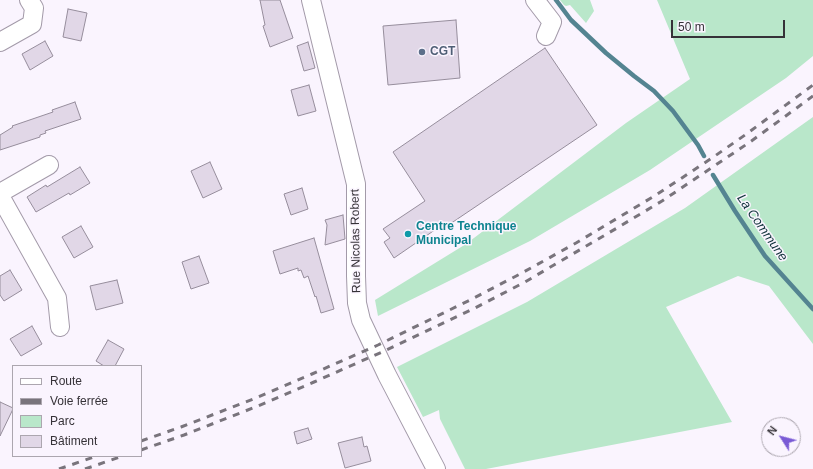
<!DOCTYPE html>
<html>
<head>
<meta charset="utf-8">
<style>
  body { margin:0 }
  #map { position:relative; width:813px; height:469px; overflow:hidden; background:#faf4fe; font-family:Arial,sans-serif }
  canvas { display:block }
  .legend { position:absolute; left:12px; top:365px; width:130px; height:92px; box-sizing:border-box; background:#faf4fe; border:1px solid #aca6af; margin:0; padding:5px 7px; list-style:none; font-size:12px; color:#363238 }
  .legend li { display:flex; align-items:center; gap:8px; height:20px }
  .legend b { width:20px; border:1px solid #aca6af }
  .north { position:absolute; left:761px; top:417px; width:40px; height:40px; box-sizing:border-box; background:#faf4fe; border:1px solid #aca6af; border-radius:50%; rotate:306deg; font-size:11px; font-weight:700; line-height:16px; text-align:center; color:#363238 }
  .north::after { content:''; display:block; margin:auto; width:14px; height:18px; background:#7a5bd5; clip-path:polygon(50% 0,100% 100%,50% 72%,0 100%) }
  .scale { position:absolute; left:671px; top:20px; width:114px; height:18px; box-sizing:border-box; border:2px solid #363238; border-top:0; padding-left:5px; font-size:12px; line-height:14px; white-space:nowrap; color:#363238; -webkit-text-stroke:3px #faf4fe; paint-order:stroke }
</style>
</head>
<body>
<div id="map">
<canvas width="813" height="469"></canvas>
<ul class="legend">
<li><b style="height:5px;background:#fff"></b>Route</li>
<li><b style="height:5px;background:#79747c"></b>Voie ferrée</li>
<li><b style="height:11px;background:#b9e7ca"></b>Parc</li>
<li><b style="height:11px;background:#e1d7e7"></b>Bâtiment</li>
</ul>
<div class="north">N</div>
<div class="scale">50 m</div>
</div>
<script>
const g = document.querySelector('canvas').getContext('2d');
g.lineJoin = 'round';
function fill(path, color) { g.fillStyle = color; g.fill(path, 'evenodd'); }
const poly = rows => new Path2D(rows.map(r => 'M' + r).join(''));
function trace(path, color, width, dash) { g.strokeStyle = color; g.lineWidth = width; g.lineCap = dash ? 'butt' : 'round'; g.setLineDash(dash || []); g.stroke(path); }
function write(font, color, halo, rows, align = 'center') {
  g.font = font + ' Arial,sans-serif'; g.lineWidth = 3; g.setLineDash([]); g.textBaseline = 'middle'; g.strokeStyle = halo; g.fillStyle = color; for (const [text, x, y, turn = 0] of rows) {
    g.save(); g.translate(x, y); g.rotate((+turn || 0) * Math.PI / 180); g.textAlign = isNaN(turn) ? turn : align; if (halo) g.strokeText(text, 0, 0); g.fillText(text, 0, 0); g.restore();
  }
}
const green = poly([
  [560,0,590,0,594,11,586,23,570,5,566,6,564,5],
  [657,0,813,0,813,56,786,78,650,170,530,241,378,316,375,300,466,244,626,123,690,79],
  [813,117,813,344,769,286,738,276,666,307,732,422,486,469,465,469,440,419,439,410,423,417,397,367,527,302,685,208]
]);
const stream = poly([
  [556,0,571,20,606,53,634,76,654,91,673,111,698,145,704,156],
  [713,175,735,211,765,256,813,309]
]);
const building = poly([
  [260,0,280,0,293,38,270,47,263,26,265,25,260,0],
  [68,9,87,13,81,41,63,37,68,9],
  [456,20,460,78,388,85,383,26,456,20],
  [45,41,53,56,30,70,22,54,45,41],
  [308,42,315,68,304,71,297,46,308,42],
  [545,48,597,125,444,228,442,225,394,258,384,242,390,238,383,229,425,201,393,152,545,48],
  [309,85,316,111,298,116,291,90,309,85],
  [75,102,81,119,45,131,46,133,40,135,40,137,0,150,0,135,13,127,12,126,53,112,52,110,75,102],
  [210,162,222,189,203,198,191,171,210,162],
  [80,167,90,183,70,195,69,193,36,212,27,197,46,185,47,187,80,167],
  [302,188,308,209,291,215,284,194,302,188],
  [343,215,345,239,325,245,327,225,325,220,343,215],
  [81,226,93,247,74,258,62,237,81,226],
  [314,238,334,309,321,313,316,296,315,297,308,276,304,278,301,270,298,271,298,268,280,274,273,251,314,238],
  [199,256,209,283,191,289,182,262,199,256],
  [10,270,22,290,4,301,0,295,0,276,10,270],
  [117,280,123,303,96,310,90,286,117,280],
  [32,326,42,344,21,356,10,339,32,326],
  [108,340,124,349,115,366,104,366,96,361,108,340],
  [0,402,13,408,13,409,0,436,0,402],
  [308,428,312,439,297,444,294,432,308,428],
  [362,437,364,447,367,446,371,461,345,468,338,443,362,437]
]);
const minor = poly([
  [311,0,356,184,356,276,357,303,361,320,387,375,436,469],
  [535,0,552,22,546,36],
  [0,42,32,24,34,8,29,0],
  [0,193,49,165],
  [0,196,57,298,60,327]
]);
const rail = poly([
  [141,441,181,427,256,398,312,374,378,345,470,300,520,274,576,243,656,195,712,158,745,135,813,85],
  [141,450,184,435,258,406,314,382,382,352,475,308,525,282,617,228,662,201,750,142,783,118,813,96],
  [59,469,97,456],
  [85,469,123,456]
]);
const markers = [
  [422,52,4,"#5c6f8a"],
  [408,234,4,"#0f9aa8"]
];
const serviceNames = [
  ["CGT",430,52]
];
const cultureNames = [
  ["Centre Technique",416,227],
  ["Municipal",416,241]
];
const streetNames = [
  ["Rue Nicolas Robert",356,241,-91]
];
const waterNames = [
  ["La Commune",762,228,55]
];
fill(green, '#b9e7ca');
trace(stream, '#548491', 4.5);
fill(building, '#e1d7e7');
trace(building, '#968d9c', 1);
trace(minor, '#a39aa9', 20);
trace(minor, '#fff', 18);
trace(rail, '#79747c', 3, [7, 7]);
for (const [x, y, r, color] of markers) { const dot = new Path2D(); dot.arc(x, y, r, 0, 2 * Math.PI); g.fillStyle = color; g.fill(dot); trace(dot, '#faf4fe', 1.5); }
write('bold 12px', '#4e5e75', '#faf4fe', serviceNames, 'left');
write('bold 12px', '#0d838f', '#faf4fe', cultureNames, 'left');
write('12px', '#363238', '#faf4fe', streetNames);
write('italic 13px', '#12343c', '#faf4fe', waterNames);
</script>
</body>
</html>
